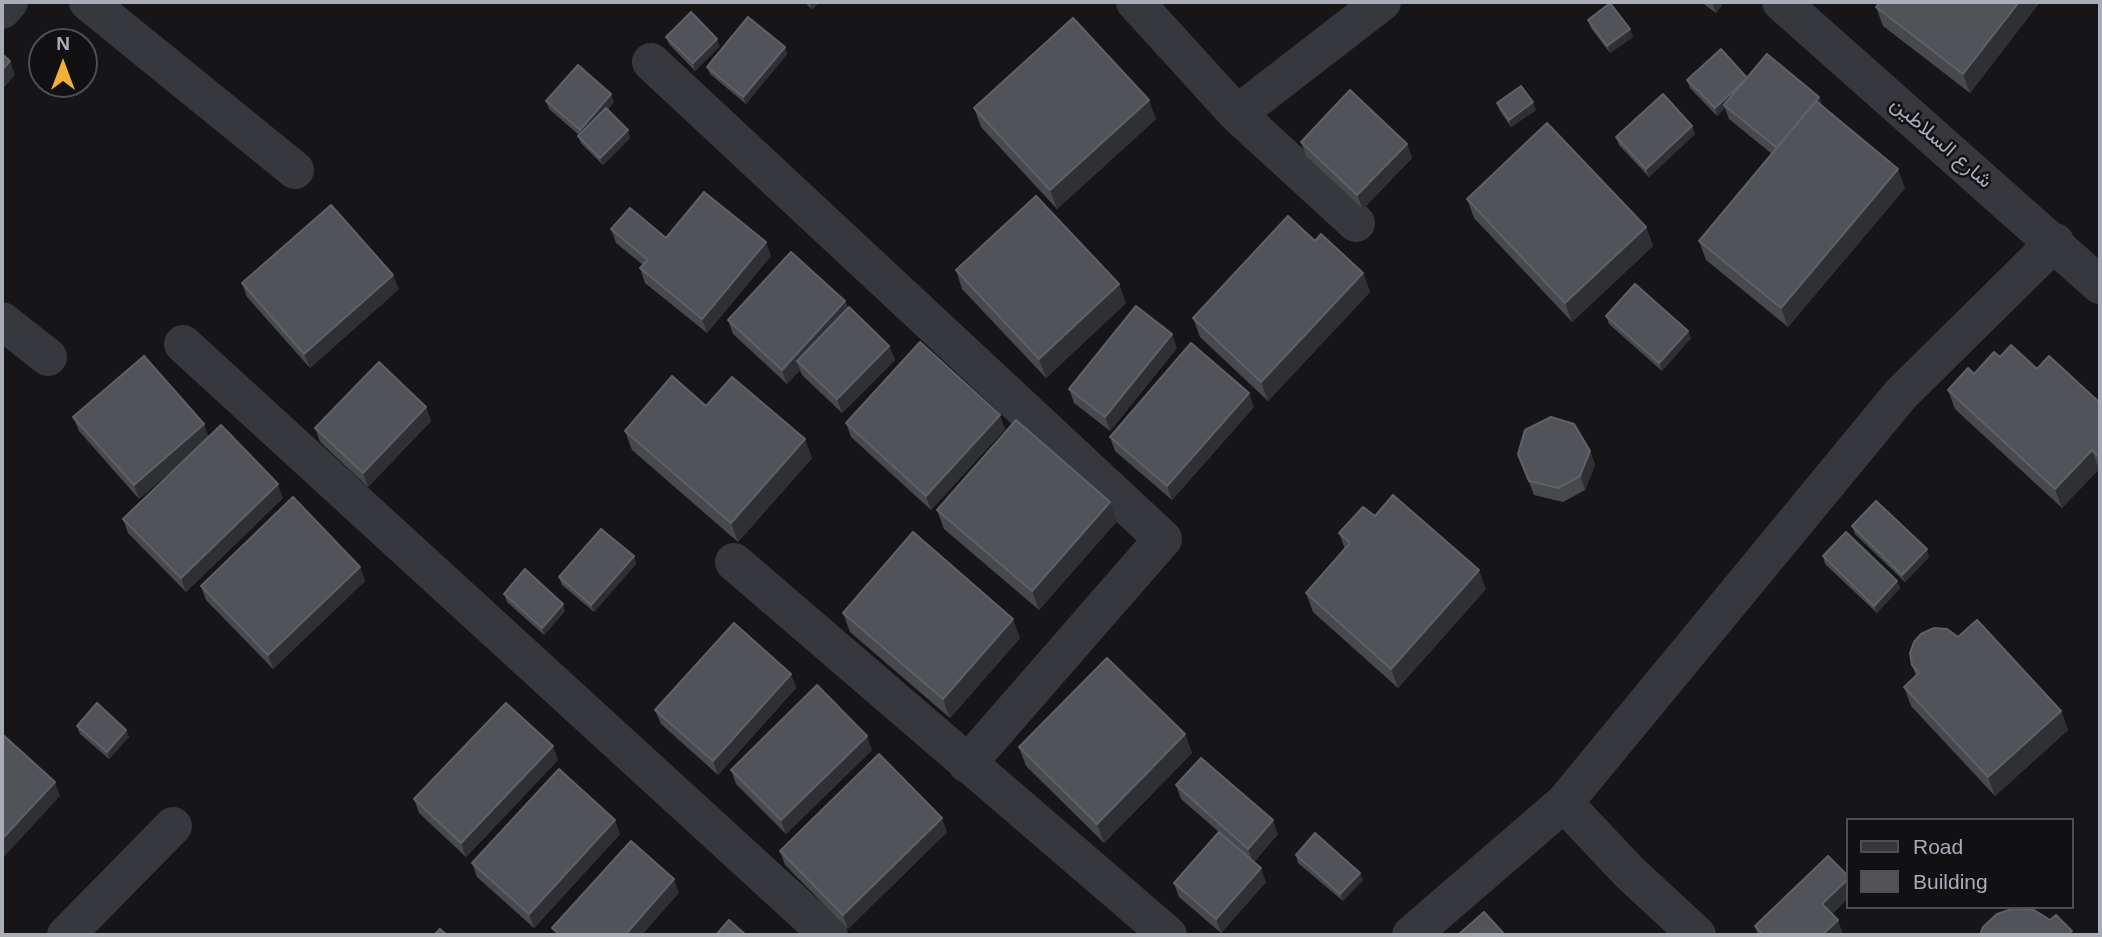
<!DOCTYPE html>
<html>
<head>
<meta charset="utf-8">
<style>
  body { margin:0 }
  #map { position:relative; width:2102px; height:937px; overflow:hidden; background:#161618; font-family:Helvetica,sans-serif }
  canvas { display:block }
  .frame { position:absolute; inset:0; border:4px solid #a8adb8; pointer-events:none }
  .legend { position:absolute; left:1846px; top:818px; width:228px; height:91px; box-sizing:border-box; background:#111113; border:2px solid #4d4f55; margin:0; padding:9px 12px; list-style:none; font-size:21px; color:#a8adb8 }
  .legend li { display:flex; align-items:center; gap:14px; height:35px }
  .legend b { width:35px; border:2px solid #4d4f55 }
  .north { position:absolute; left:28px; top:28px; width:70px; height:70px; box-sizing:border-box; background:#111113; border:2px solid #4d4f55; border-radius:50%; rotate:0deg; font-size:19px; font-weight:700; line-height:28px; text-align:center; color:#a8adb8 }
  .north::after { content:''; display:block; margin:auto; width:24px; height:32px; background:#f2b134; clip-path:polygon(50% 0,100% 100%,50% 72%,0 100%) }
</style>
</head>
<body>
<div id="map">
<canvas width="2102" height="937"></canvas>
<div class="frame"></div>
<ul class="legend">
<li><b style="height:9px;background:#37383d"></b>Road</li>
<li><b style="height:19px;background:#525359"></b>Building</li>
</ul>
<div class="north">N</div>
</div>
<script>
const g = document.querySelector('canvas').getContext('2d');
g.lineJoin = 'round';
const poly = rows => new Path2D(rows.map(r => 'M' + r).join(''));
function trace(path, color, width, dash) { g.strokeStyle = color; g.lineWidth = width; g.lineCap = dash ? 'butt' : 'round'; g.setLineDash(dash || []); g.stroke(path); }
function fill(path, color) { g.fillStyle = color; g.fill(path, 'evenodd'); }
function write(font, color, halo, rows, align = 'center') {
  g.font = font + ' Helvetica,Vazirmatn,sans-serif'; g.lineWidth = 5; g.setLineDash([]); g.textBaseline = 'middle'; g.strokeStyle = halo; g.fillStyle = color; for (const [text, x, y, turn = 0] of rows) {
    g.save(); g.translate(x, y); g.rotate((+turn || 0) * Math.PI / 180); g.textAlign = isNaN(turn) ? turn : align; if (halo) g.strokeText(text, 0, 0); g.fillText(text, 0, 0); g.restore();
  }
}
const street = poly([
  [88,2,295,170],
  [1135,2,1237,114,1382,2],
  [1781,2,2100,285],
  [2,10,9,2],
  [651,62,1163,539,967,764],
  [1237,114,1356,223],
  [2,321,48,357],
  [183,344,829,935],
  [734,562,1168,935],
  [1564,803,1629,872,1697,935],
  [66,935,173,826],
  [1411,935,1564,803,1901,394,2055,242]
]);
const wall = poly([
  [804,2,820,2,812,9],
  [1701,2,1724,2,1716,13],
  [2040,2,1970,93,1883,26,1876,7],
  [1588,20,1633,37,1610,53,1591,28],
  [666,37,720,46,695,71,669,44],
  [785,47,787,54,746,104,710,74,707,67],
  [1747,78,1819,97,1823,107,1905,188,1788,327,1706,260,1699,241,1772,154,1729,119,1725,108,1717,116,1690,88,1687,80],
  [546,101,614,102,607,110,630,138,603,165,581,143,578,136,579,135,549,109],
  [1497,103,1536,110,1511,127,1500,111],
  [974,108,1156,119,1057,209,981,127],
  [1695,134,1649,177,1619,145,1616,137],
  [1301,142,1407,144,1412,158,1363,209,1306,156],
  [1467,199,1646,227,1653,246,1572,322,1474,218],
  [611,229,666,238,771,256,707,333,645,283,640,268,643,265,616,243],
  [1315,241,1363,273,1370,292,1268,401,1200,337,1193,318],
  [956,270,1126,303,1046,378,962,289],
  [242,283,399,289,310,368,247,297],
  [845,301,848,308,889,346,895,360,842,413,802,375,800,370,787,384,733,334,728,320],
  [1606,316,1691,338,1662,371,1609,324],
  [1177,348,1110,431,1074,403,1069,389],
  [2000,357,2037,369,2100,403,2100,470,2099,469,2062,508,1955,409,1948,390],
  [706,406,812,458,738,542,632,450,625,431],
  [426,407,431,421,368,487,320,442,315,428],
  [1254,407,1172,500,1115,451,1110,437],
  [73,417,209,437,283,498,186,592,128,533,123,519,194,451,139,499,79,431],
  [846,423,1005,429,931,510,851,437],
  [1590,451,1595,465,1585,490,1563,502,1534,495,1518,454],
  [937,510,1117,521,1039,610,944,529],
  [1375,516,1486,589,1398,688,1313,612,1306,593,1345,549,1339,533],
  [1852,526,1929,557,1905,582,1855,534],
  [634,556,636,564,594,612,562,585,559,577],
  [1823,556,1897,581,1900,588,1877,613,1825,564],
  [360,567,365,581,273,669,206,600,201,586],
  [504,594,565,611,544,635,507,602],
  [843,613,1020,638,950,718,850,632],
  [1912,665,2061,711,2068,730,1995,796,1911,706,1904,687,1916,676],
  [791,674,796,688,718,775,661,724,655,710],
  [77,726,126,730,129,737,109,759,80,734],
  [1185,734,1192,753,1104,843,1026,766,1019,747],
  [872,750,786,834,736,784,731,770],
  [558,760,466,857,419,813,414,799],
  [1176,785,1278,834,1254,862,1266,882,1221,933,1179,897,1174,883,1219,832,1181,799],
  [947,832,848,929,785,865,780,851],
  [620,834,534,928,477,877,472,863],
  [1296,855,1363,880,1343,901,1298,863],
  [1848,876,1848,898,1832,914,1843,934,1842,935,1758,935,1755,926]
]);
const shadedWall = poly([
  [809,2,820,2,812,9],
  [1716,2,1724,2,1716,13,1713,5],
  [2019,2,2040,2,1970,93,1963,74],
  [1630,29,1633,37,1610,53,1607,46],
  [717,39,720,46,695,71,693,63],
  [785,47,787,54,746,104,743,97],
  [10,61,15,75,2,90,2,70],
  [1747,78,1724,105,1725,108,1717,116,1715,108],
  [611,94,614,102,583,138,580,130],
  [1819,97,1825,111,1777,149],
  [1149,100,1156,119,1057,209,1050,190],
  [1533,102,1536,110,1511,127,1509,120],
  [1692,126,1695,134,1649,177,1646,169],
  [628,130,630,138,603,165,600,158],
  [1407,144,1412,158,1363,209,1357,195],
  [1898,169,1905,188,1788,327,1781,308],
  [1646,227,1653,246,1572,322,1565,303],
  [766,242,771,256,707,333,702,319],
  [1363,273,1370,292,1268,401,1261,382],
  [393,275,399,289,310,368,304,354],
  [1119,284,1126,303,1046,378,1039,359],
  [845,301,850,315,797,361,800,370,787,384,782,370],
  [1688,331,1691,338,1662,371,1659,363],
  [1172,334,1177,348,1110,431,1105,417],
  [889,346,895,360,842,413,837,399],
  [1249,393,1254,407,1172,500,1167,486],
  [426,407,431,421,368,487,363,473],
  [1000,415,1005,429,931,510,926,496],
  [204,424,209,438,139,499,134,485],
  [805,439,812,458,738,542,731,523],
  [2092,450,2099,469,2062,508,2055,489],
  [1590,451,1595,465,1585,490,1580,476],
  [278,484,283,498,186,592,181,578],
  [1110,502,1117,521,1039,610,1032,591],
  [1927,549,1929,557,1905,582,1902,575],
  [634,556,636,564,594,612,591,605],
  [360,567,365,581,273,669,268,655],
  [1479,570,1486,589,1398,688,1391,669],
  [1897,581,1900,588,1877,613,1874,606],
  [563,604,565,611,544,635,542,628],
  [1013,619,1020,638,950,718,943,699],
  [791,674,796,688,718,775,713,761],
  [2061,711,2068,730,1995,796,1988,777],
  [126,730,129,737,109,759,107,752],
  [1185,734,1192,753,1104,843,1097,824],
  [867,736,872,750,786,834,781,820],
  [553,746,558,760,466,857,461,843],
  [55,782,60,796,2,859,2,839],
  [942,818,947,832,848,929,843,915],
  [615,820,620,834,534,928,529,914],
  [1273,820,1278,834,1253,863,1248,849],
  [1261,868,1266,882,1221,933,1216,919],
  [1360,873,1363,880,1343,901,1340,894],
  [674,879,679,893,642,935,625,935],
  [1848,879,1848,898,1828,918,1822,904],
  [1838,920,1843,934,1842,935,1822,935]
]);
const building = poly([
  [1880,2,2019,2,1963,74,1876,7,1880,2],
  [1610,3,1630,29,1607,46,1588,20,1610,3],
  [691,12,717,39,693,63,666,37,691,12],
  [748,17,785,47,743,97,707,67,748,17],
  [1073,18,1149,100,1050,190,974,108,1073,18],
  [1721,49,1747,78,1715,108,1687,80,1721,49],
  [2,54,10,61,2,70,2,54],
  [1767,54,1819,97,1777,148,1724,105,1767,54],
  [578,65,611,94,580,130,546,101,578,65],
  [1521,86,1533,102,1509,120,1497,103,1521,86],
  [1350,90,1407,144,1357,195,1301,142,1350,90],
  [1663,94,1692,126,1646,169,1616,137,1663,94],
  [1816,101,1898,169,1781,308,1699,241,1816,101],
  [606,108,628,130,600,158,578,136,606,108],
  [1547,123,1646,227,1565,303,1467,199,1547,123],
  [704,192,766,242,702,319,640,268,648,260,611,229,630,208,666,238,704,192],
  [1036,196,1119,284,1039,359,956,270,1036,196],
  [331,205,393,275,304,354,242,283,331,205],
  [1288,216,1315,241,1321,234,1363,273,1261,382,1193,318,1288,216],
  [791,252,845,301,782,370,728,320,791,252],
  [1635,284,1688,331,1659,363,1606,316,1635,284],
  [1136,306,1172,334,1105,417,1069,389,1136,306],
  [849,307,889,346,837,399,797,361,849,307],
  [920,342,1000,415,926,496,846,423,920,342],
  [1191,343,1249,393,1167,486,1110,437,1191,343],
  [2011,345,2037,369,2049,356,2100,403,2100,455,2099,457,2092,450,2055,489,1948,390,1968,368,1974,374,1994,352,2000,357,2011,345],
  [144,356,204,424,134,485,73,417,144,356],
  [379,362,426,407,363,473,315,428,379,362],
  [672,376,706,406,732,377,805,439,731,523,625,431,672,376],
  [1551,417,1574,424,1590,451,1580,476,1558,488,1529,481,1518,454,1525,430,1551,417],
  [1016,420,1110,502,1032,591,937,510,1016,420],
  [221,425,278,484,181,578,123,519,221,425],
  [1393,495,1479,570,1391,669,1306,593,1350,543,1339,533,1363,507,1375,516,1393,495],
  [293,497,360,567,268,655,201,586,293,497],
  [1876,501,1927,549,1902,575,1852,526,1876,501],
  [601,529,634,556,591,605,559,577,601,529],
  [913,532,1013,619,943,699,843,613,913,532],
  [1846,532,1897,581,1874,606,1823,556,1846,532],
  [525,569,563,604,542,628,504,594,525,569],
  [1977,620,2061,711,1988,777,1904,687,1919,673,1912,665,1910,653,1914,642,1921,634,1934,628,1947,629,1958,637,1977,620],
  [734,623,791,674,713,761,655,710,734,623],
  [1107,658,1185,734,1097,824,1019,747,1107,658],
  [817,685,867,736,781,820,731,770,817,685],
  [97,703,126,730,107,752,77,726,97,703],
  [506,703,553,746,461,843,414,799,506,703],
  [2,734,55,782,2,839,2,734],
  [879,754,942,818,843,915,780,851,879,754],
  [1201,758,1273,820,1248,849,1176,785,1201,758],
  [559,769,615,820,529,914,472,863,559,769],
  [1219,832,1261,868,1216,919,1174,883,1219,832],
  [1315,833,1360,873,1340,894,1296,855,1315,833],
  [631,841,674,879,625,935,560,935,552,928,631,841],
  [1828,856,1848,876,1848,879,1822,904,1838,920,1822,935,1763,935,1755,926,1828,856],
  [2015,908,2034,910,2050,920,2056,915,2072,931,2067,935,1980,935,1983,927,1997,914,2015,908],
  [1484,912,1505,935,1458,935,1484,912],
  [729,920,746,935,716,935,729,920],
  [440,929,447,935,434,935,440,929]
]);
const streetNames = [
  ["شارع السلاطين",1941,143,41]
];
trace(street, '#37383d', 38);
fill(wall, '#47494d');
fill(shadedWall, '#2f3033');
fill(building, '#525359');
trace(building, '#5f6168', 2);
write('21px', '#a8adb8', '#111113', streetNames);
</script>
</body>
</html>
